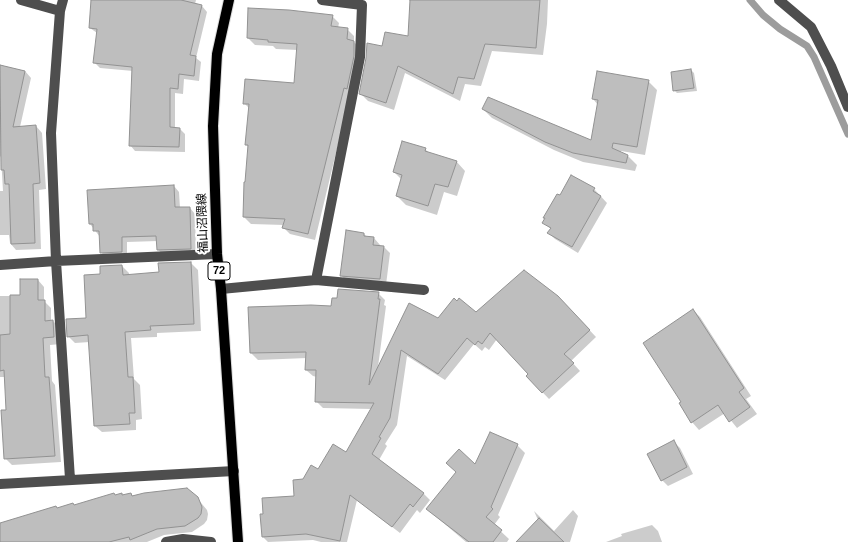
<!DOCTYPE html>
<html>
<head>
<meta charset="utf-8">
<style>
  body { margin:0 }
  canvas { display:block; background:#fff }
</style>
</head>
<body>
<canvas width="848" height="542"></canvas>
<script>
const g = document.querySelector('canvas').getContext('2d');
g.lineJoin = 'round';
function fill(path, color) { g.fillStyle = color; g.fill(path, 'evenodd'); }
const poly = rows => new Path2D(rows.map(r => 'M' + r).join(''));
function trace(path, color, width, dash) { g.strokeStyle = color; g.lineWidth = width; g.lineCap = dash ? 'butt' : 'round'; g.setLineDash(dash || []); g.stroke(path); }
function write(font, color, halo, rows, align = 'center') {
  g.font = font + ' Arial,"Noto Sans JP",sans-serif'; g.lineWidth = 4; g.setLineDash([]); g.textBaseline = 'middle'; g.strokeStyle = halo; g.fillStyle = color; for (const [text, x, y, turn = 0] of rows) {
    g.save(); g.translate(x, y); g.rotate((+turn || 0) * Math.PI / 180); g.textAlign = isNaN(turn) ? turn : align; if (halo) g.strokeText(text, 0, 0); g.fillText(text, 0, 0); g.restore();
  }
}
const shadow = poly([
  [92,0,196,0,195,4,202,6,207,12,196,58,201,62,199,81,184,79,183,94,175,93,175,129,180,129,185,134,185,152,135,151,130,145,133,71,100,68,95,63,97,33,90,28],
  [409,0,548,0,547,24,543,55,492,51,481,86,465,84,460,101,405,73,394,110,368,101,360,93,383,48,409,37,411,2],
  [332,16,339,23,338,28,347,29,354,36,354,42,361,49,315,240,290,234,284,228,284,225,251,224,244,217,249,147,246,145,249,108,244,103,295,84,298,50,276,49,273,46,255,45,248,38],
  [0,65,25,71,31,78,20,127,36,126,42,133,46,189,39,190,41,249,16,250,10,243,9,235,0,235,0,191,3,191,1,157,0,156],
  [691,70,694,73,697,91,677,93,674,90],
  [648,81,657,90,645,155,621,151,621,153,628,156,637,165,635,171,583,162,554,150,492,118,483,109,592,141,598,105,593,99],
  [425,149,430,154,456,161,465,171,457,196,444,192,437,215,406,205,397,196,402,180,394,172],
  [174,186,179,192,180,208,190,208,195,214,196,254,164,255,158,250,158,241,127,242,127,257,106,258,101,252,100,237,90,224],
  [594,189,607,203,578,253,555,239,549,233,551,229,544,223,560,196],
  [364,234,368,238,374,238,380,245,380,247,384,247,390,253,386,285,347,282,341,275],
  [191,263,198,270,201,331,157,333,157,337,131,338,134,379,140,385,142,419,136,420,136,430,102,432,95,426,90,342,75,343,68,336,88,319,101,275,122,266,129,273,129,275,160,273],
  [38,280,44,287,44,301,51,308,51,321,53,321,60,328,61,344,50,345,52,381,55,385,61,462,12,465,5,458,7,411,6,377,0,377,0,296,21,296],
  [378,293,385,300,384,305,386,306,378,367,439,319,476,313,565,304,596,337,571,361,580,371,549,399,527,376,529,374,497,339,489,350,485,347,482,351,474,344,445,380,407,356,397,425,385,444,387,446,379,460,423,493,430,500,420,513,417,510,400,533,357,500,347,542,321,542,313,540,268,542,263,537,261,515,295,497,304,480,347,454,372,409,323,408,316,401,317,377,313,376,306,370,307,358,258,360,251,353,332,308],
  [693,310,700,317,751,396,746,399,757,414,737,428,725,413,699,430,692,422,682,402],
  [673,441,680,448,693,474,668,486,662,480],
  [517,445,525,453,498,515,500,517,494,525,509,539,507,542,466,542,427,509,476,466],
  [131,494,133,497,197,498,207,510,208,514,207,520,204,524,192,532,164,535,147,542,0,542,0,524,58,509],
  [573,510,578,516,570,542,520,542,538,520,534,511,554,531],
  [652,525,658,531,662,542,606,542,622,536,621,534]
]);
const stream = poly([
  [750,0,763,15,780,29,807,46,814,57,848,134]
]);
const building = poly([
  [91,0,181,0,202,5,190,55,196,56,194,76,179,74,178,89,170,88,170,127,180,128,179,147,129,146,132,67,93,63,97,29,89,28,91,0],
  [410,0,540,0,536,48,485,44,474,79,458,77,453,94,398,66,386,103,359,94,366,58,367,43,382,46,385,32,408,36,410,0],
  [248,8,289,10,333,15,331,26,348,28,347,39,354,41,354,56,347,89,344,88,308,234,282,228,285,219,243,217,244,182,245,182,248,145,245,145,249,104,243,104,245,79,294,83,297,44,268,42,268,40,247,38,248,8],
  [0,65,25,71,13,127,36,125,40,183,33,184,35,243,11,244,9,184,5,184,4,170,1,170,0,65],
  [691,69,694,88,673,91,671,72,691,69],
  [597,71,649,80,637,147,613,143,612,148,628,155,626,163,573,153,545,142,482,109,488,97,591,140,598,100,592,99,597,71],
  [402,141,426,148,425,151,457,161,448,187,435,184,428,206,396,196,402,175,393,172,402,141],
  [571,175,595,188,593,191,601,196,572,247,547,233,551,228,542,223,545,218,543,218,557,194,560,195,571,175],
  [174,185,175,207,190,207,191,249,157,250,156,236,122,237,122,252,100,253,99,231,93,231,93,224,89,224,87,190,174,185],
  [346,230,364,233,364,236,374,237,373,245,384,246,380,279,340,276,346,230],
  [191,262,194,324,150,326,151,330,125,332,128,377,133,377,135,413,129,413,130,424,94,426,88,335,67,337,66,319,86,318,84,275,100,274,100,266,122,265,123,275,159,272,158,263,191,262],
  [524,270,558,296,590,330,564,354,574,363,542,393,526,376,528,374,490,333,482,344,478,341,475,345,467,338,438,374,401,350,390,418,379,437,381,438,372,454,424,493,413,507,410,504,392,527,350,495,340,541,306,534,262,537,260,514,263,514,262,498,294,496,293,480,303,479,311,465,318,469,333,444,346,452,374,403,315,402,316,370,305,370,306,352,250,353,248,307,311,305,331,306,332,298,337,298,338,289,379,292,378,299,380,299,369,385,409,303,438,318,454,298,457,301,459,298,476,312,524,270],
  [20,279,38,279,38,300,45,300,45,321,53,320,54,337,43,338,45,377,49,377,55,456,4,459,1,410,6,410,4,370,0,371,0,335,10,334,10,295,20,295,20,279],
  [693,309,744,388,739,392,750,407,729,422,718,405,691,423,679,403,681,402,643,343,693,309],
  [490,432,518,444,491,507,493,509,486,517,502,530,493,542,469,542,426,509,456,472,446,463,459,449,475,464,490,432],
  [674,440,687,467,661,481,647,454,674,440],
  [187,488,198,497,202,507,201,514,198,518,185,526,157,529,130,540,129,537,109,542,0,542,0,523,56,506,57,508,73,503,74,505,114,493,115,495,122,493,122,495,131,493,132,496,144,493,187,488],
  [539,518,564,542,516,542,539,518]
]);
const minor = poly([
  [21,0,60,11],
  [63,0,60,11,51,133,56,261,70,479],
  [779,0,811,27,831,66,848,107],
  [0,265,56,261,217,254],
  [316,280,360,57,362,5,322,0],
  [221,289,316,280,424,290],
  [0,484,234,471],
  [166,542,183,539,211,542]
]);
const major = poly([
  [229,0,217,54,213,126,217,254,221,289,238,542]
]);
const shields = [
  [219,271,22]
];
const shieldNames = [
  ["72",219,271]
];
const streetNames = [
  ["福山沼隈線",203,223,-92]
];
fill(shadow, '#0003');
trace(stream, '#9c9c9c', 7);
fill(building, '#bebebe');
trace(building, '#929292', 1);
trace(major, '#dbdbdb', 12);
trace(minor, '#4e4e4e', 10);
trace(major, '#000', 10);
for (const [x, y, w] of shields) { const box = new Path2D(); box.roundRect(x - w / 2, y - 9, w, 18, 3); g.fillStyle = '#fff'; g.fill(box); trace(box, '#000', 1); }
write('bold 11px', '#000', null, shieldNames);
write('12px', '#000', '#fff', streetNames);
</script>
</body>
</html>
